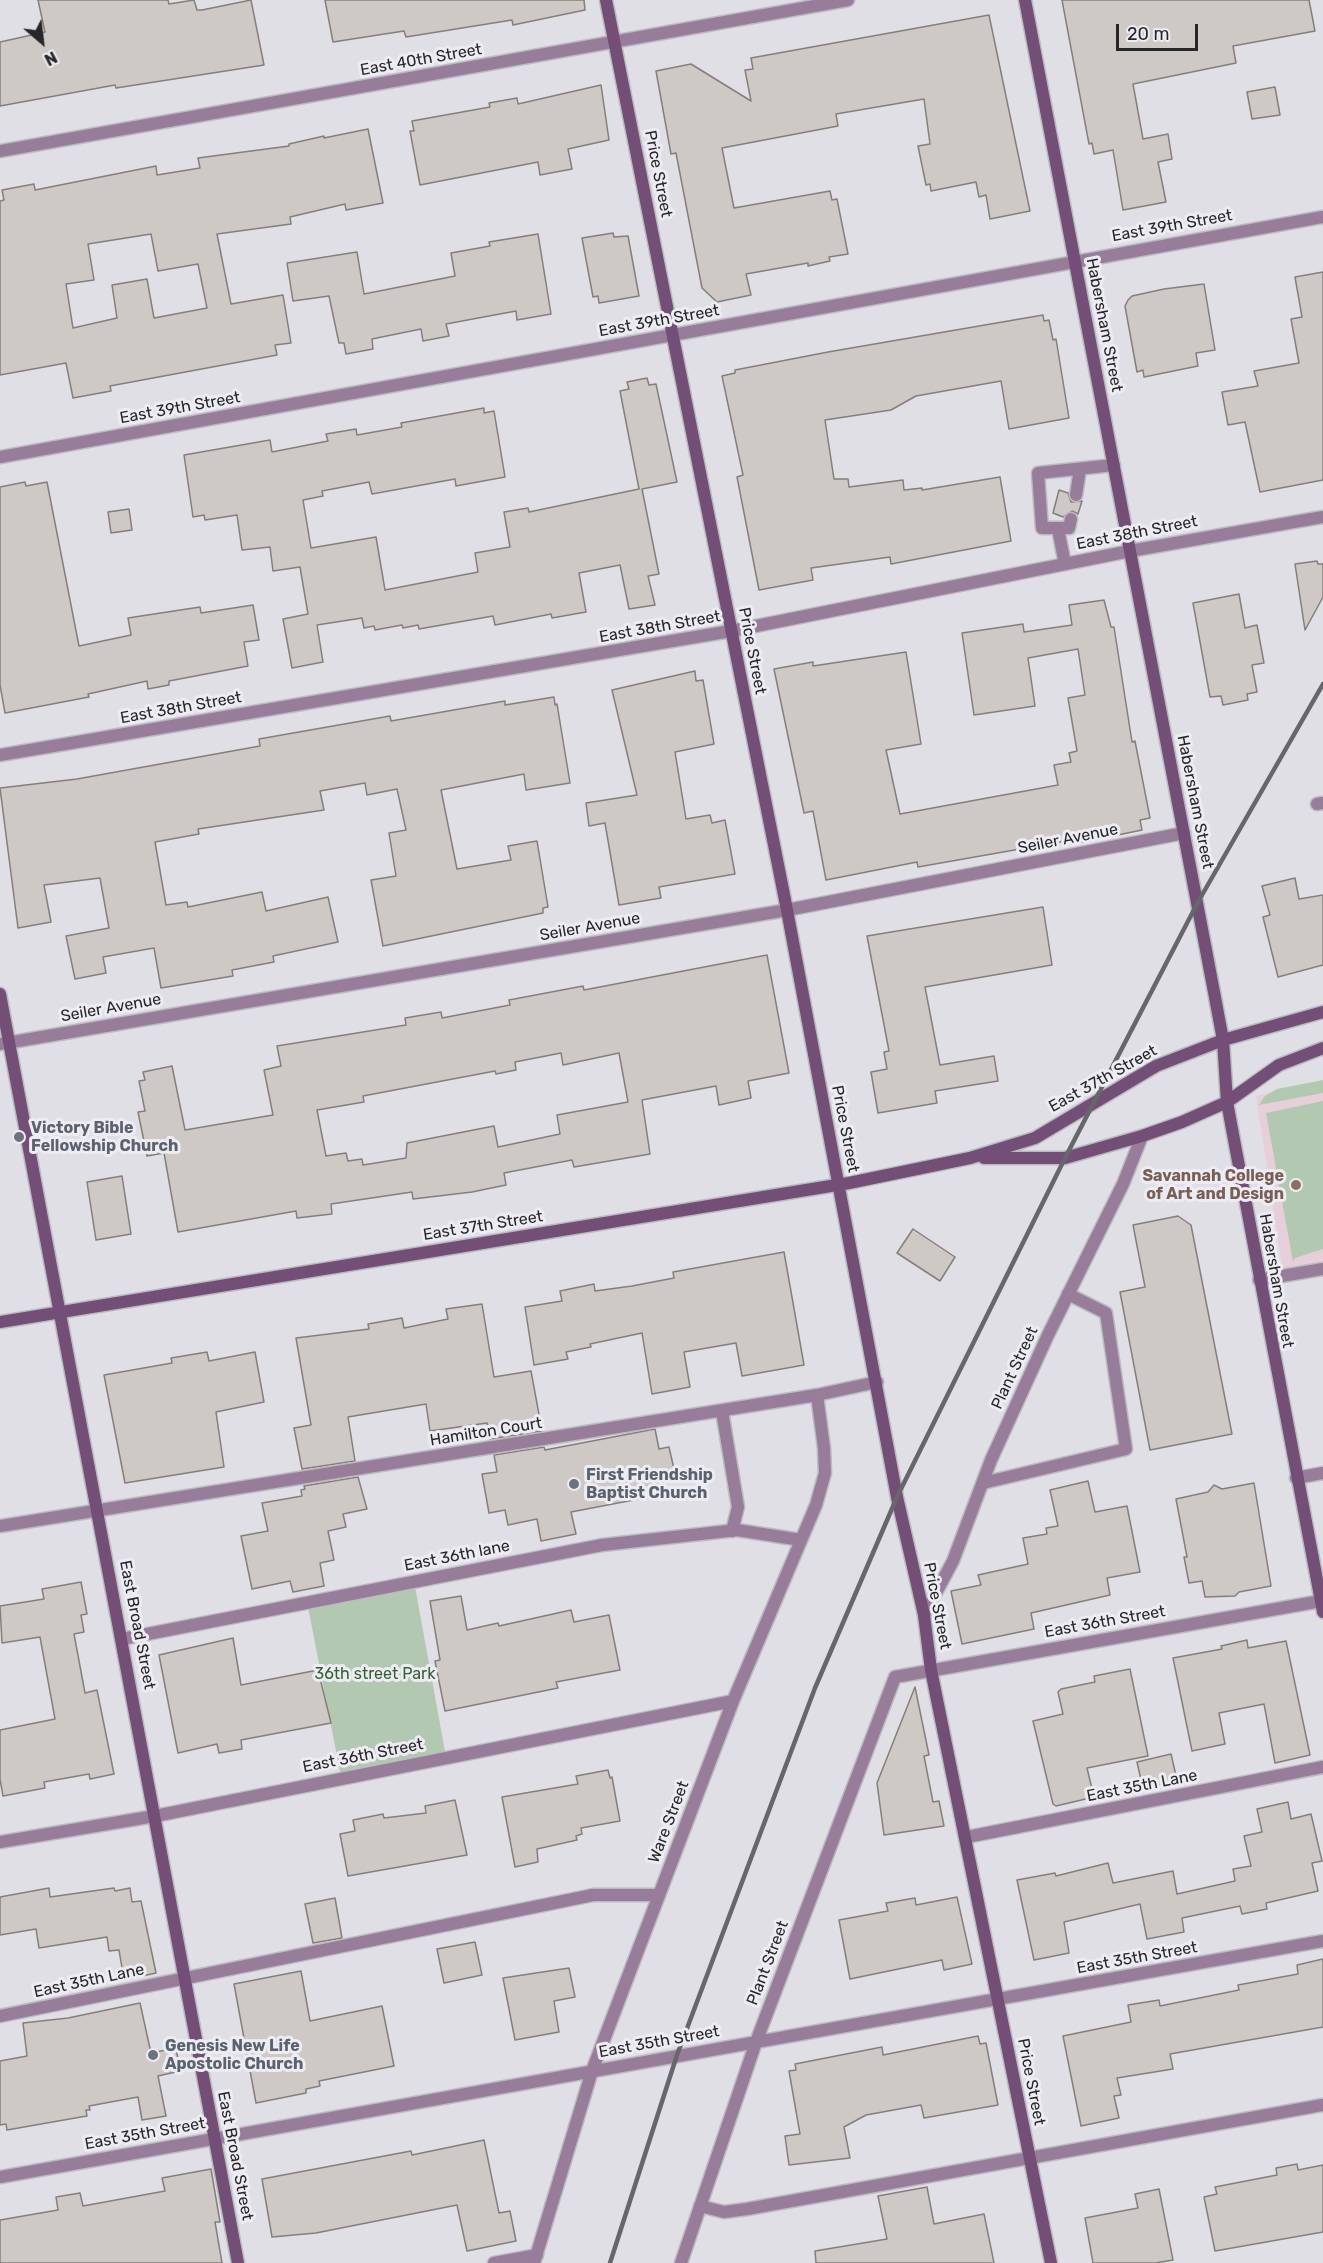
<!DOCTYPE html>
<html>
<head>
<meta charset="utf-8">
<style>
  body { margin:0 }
  #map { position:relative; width:1323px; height:2263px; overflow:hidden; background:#e0dfe5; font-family:Rubik,sans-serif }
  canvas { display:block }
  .north { position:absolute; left:12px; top:12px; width:60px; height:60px; -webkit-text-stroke:4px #edecf3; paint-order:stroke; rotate:152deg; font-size:16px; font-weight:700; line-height:24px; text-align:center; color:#27272a }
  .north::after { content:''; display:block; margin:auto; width:21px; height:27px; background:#27272a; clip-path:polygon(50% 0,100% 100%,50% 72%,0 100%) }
  .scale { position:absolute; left:1116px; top:24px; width:82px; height:27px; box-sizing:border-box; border:3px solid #27272a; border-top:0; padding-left:8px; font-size:18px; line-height:21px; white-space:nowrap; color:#27272a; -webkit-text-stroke:4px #edecf3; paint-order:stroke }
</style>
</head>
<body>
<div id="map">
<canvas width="1323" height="2263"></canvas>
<div class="north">N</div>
<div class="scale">20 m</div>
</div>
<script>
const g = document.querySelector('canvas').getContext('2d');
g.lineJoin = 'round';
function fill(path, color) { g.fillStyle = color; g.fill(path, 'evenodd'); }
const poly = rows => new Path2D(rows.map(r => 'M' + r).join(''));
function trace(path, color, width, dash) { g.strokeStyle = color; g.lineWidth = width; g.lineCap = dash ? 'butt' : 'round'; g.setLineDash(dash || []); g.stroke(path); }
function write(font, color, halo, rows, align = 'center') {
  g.font = font + ' Rubik,sans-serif'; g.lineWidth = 6; g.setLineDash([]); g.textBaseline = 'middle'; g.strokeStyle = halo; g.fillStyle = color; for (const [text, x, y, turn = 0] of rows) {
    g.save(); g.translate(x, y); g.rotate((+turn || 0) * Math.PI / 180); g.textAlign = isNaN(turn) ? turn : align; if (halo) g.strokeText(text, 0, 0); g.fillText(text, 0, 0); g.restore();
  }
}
const education = poly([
  [1323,1081,1323,1274,1284,1281,1256,1096]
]);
const green = poly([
  [1323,1080,1323,1093,1259,1105,1265,1096,1277,1089],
  [1323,1101,1323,1249,1295,1258,1293,1262,1266,1113],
  [414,1581,446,1757,341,1777,307,1602]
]);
const building = poly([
  [38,0,168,0,169,4,194,0,197,10,202,10,251,0,264,65,116,88,115,85,0,106,0,42,45,32,38,0],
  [325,0,584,0,585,10,513,25,512,20,406,37,404,31,333,42,325,0],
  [1062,0,1309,0,1315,31,1233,46,1236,63,1133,84,1143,139,1168,134,1172,159,1158,162,1166,202,1123,210,1113,150,1094,154,1092,143,1089,144,1062,0],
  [989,15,1030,211,990,219,986,195,979,197,976,182,931,191,930,184,926,185,918,146,930,144,924,99,836,114,838,126,722,148,734,208,830,191,832,200,837,199,848,254,829,257,830,261,808,266,808,263,746,274,751,295,717,302,702,288,676,153,671,154,656,71,691,64,751,101,745,70,753,69,751,58,989,15],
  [601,85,609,140,568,149,572,169,540,175,538,162,420,185,410,131,414,131,412,121,490,107,489,103,517,98,518,104,601,85],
  [1275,87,1280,115,1252,119,1247,92,1275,87],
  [368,129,383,203,346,210,345,204,290,217,291,224,217,234,231,304,283,295,291,343,275,345,277,355,110,386,111,391,73,398,66,363,0,375,0,201,4,200,2,190,34,184,35,190,156,166,157,175,200,168,198,158,289,146,289,144,324,136,324,138,368,129],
  [151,234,158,271,198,264,207,308,154,318,147,279,112,285,117,318,73,328,66,284,94,280,88,244,151,234],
  [613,233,614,237,628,236,639,296,599,303,598,296,593,297,582,238,613,233],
  [538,234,551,314,517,320,516,311,446,324,449,336,423,341,421,329,372,339,373,349,346,354,344,343,339,343,329,296,293,301,287,263,357,252,364,294,455,276,451,253,490,246,489,242,538,234],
  [1323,272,1323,480,1260,492,1245,422,1228,425,1222,392,1258,386,1254,371,1299,363,1291,319,1302,317,1295,277,1323,272],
  [1204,284,1215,350,1196,353,1198,366,1144,377,1143,370,1137,372,1125,306,1128,300,1132,296,1164,289,1204,284],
  [1043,315,1044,321,1049,320,1053,340,1056,339,1069,418,1009,429,1001,381,916,396,891,410,825,420,834,479,848,479,849,487,903,480,904,490,922,488,922,490,1000,477,1011,541,891,564,890,557,811,568,813,580,759,590,737,477,743,475,722,376,735,373,735,370,828,352,1043,315],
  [647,378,649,385,656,384,677,482,642,489,659,574,648,576,655,605,629,609,620,565,579,573,586,612,552,618,551,614,495,625,493,616,419,629,418,625,403,628,402,625,375,630,374,626,364,628,362,618,317,625,323,662,292,668,283,619,308,614,300,567,273,571,270,547,242,550,237,515,205,520,204,515,193,517,184,455,270,440,272,452,328,441,326,434,356,429,357,435,402,427,401,423,484,408,484,413,494,411,505,477,456,486,455,479,372,494,369,482,322,491,323,496,303,500,311,548,376,537,385,590,478,572,475,553,510,547,504,512,528,508,529,512,639,489,620,391,629,389,627,382,647,378],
  [25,482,26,486,47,482,79,646,131,635,128,618,200,607,201,613,253,605,259,640,244,642,248,666,169,681,169,685,148,689,147,681,88,694,89,697,5,713,0,685,0,487,25,482],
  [1059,490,1068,493,1071,502,1082,501,1078,514,1072,511,1063,517,1053,513,1059,490],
  [129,509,132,530,111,533,108,512,129,509],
  [1317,561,1318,564,1323,564,1323,597,1305,630,1295,564,1317,561],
  [1239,594,1245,628,1257,625,1264,663,1252,665,1257,692,1247,694,1248,700,1223,705,1221,696,1210,697,1193,603,1239,594],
  [1104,600,1111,627,1114,627,1132,742,1135,741,1150,818,1140,820,1142,830,1078,843,1077,839,918,867,917,862,826,880,813,811,804,813,774,669,813,662,813,666,906,652,921,744,886,750,900,814,1058,785,1054,765,1071,762,1069,753,1077,751,1068,698,1085,695,1078,649,1028,658,1035,706,974,715,962,633,1023,624,1024,632,1072,625,1069,605,1104,600],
  [695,671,696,681,703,680,714,744,675,752,686,819,710,815,712,823,725,820,735,874,659,887,661,898,619,905,605,823,589,826,586,803,637,795,612,690,695,671],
  [554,697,555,705,557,704,570,783,526,790,524,774,441,790,457,869,511,860,508,846,537,841,548,907,543,908,543,913,383,946,371,880,396,876,389,833,406,830,397,789,367,795,365,783,320,791,324,810,198,829,199,834,155,842,166,905,187,902,188,907,262,892,266,911,328,897,338,942,273,956,274,962,232,970,233,976,161,988,154,948,103,957,106,973,75,979,66,936,109,928,100,878,44,885,51,922,18,928,0,788,77,779,260,746,259,739,390,716,391,721,505,701,505,705,554,697],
  [1295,878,1299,899,1323,895,1323,965,1278,977,1263,917,1270,915,1262,886,1295,878],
  [1043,907,1052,965,925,987,940,1065,994,1056,998,1081,935,1091,937,1103,878,1113,871,1072,887,1069,884,1052,889,1051,867,936,1043,907],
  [767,955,789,1073,748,1081,751,1098,719,1105,716,1086,642,1100,650,1154,574,1167,572,1160,504,1173,506,1185,472,1192,413,1199,412,1192,331,1204,332,1214,297,1218,296,1211,178,1232,164,1153,147,1156,138,1112,145,1111,139,1081,145,1080,143,1072,172,1066,185,1130,273,1115,264,1070,281,1066,277,1046,406,1025,405,1018,441,1012,442,1018,510,1005,509,1000,583,986,584,990,767,955],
  [561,1053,563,1065,619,1053,628,1102,557,1115,560,1134,498,1147,494,1126,407,1143,406,1158,363,1165,362,1159,348,1161,346,1153,326,1156,317,1110,364,1102,363,1096,495,1071,496,1074,516,1070,515,1062,561,1053],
  [122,1176,131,1234,96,1240,87,1182,122,1176],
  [1178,1216,1191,1225,1232,1434,1150,1450,1120,1292,1145,1287,1133,1225,1178,1216],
  [913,1229,955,1257,940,1281,897,1253,913,1229],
  [784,1252,804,1365,742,1376,736,1343,684,1352,690,1387,652,1394,642,1333,590,1344,591,1347,566,1352,568,1359,534,1365,525,1307,562,1301,560,1291,594,1284,595,1291,632,1286,674,1278,673,1272,784,1252],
  [482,1304,494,1377,531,1371,542,1431,490,1439,487,1423,430,1431,426,1404,348,1417,355,1461,302,1469,294,1428,311,1425,296,1338,369,1329,368,1324,402,1318,404,1328,448,1319,446,1309,482,1304],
  [207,1352,209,1361,255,1352,264,1402,216,1412,224,1467,125,1483,104,1375,172,1363,171,1358,207,1352],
  [655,1429,659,1449,669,1447,674,1469,661,1472,665,1494,571,1512,576,1534,541,1541,537,1519,508,1525,505,1510,489,1513,482,1474,497,1472,494,1455,544,1447,545,1450,655,1429],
  [358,1477,367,1509,343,1514,346,1527,328,1531,334,1560,320,1563,324,1586,293,1592,290,1581,252,1589,241,1536,268,1531,262,1503,302,1496,301,1490,305,1489,304,1486,358,1477],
  [1088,1481,1095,1512,1127,1506,1140,1572,1107,1578,1110,1595,1031,1613,1034,1629,962,1644,951,1591,981,1585,978,1575,1028,1564,1023,1538,1047,1534,1046,1528,1058,1526,1050,1490,1088,1481],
  [1254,1483,1271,1586,1239,1592,1235,1596,1205,1597,1202,1581,1189,1583,1184,1557,1187,1557,1176,1499,1208,1492,1214,1485,1222,1489,1254,1483],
  [81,1582,87,1614,81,1615,84,1632,74,1634,85,1693,97,1690,114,1774,90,1779,89,1774,44,1782,45,1788,3,1796,0,1779,0,1730,55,1719,40,1637,2,1643,0,1606,44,1599,42,1589,81,1582],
  [461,1596,467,1630,498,1623,499,1626,571,1610,574,1622,609,1615,620,1670,556,1682,558,1688,445,1711,435,1661,440,1660,430,1601,461,1596],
  [233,1638,241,1685,318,1670,331,1723,241,1740,242,1749,219,1753,217,1744,178,1753,159,1655,233,1638],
  [1247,1640,1248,1648,1286,1641,1310,1755,1275,1763,1264,1704,1219,1713,1225,1744,1192,1751,1173,1658,1222,1649,1221,1646,1247,1640],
  [1130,1669,1148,1756,1087,1768,1094,1797,1056,1806,1053,1804,1033,1721,1063,1714,1058,1692,1061,1689,1095,1682,1094,1676,1130,1669],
  [915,1687,929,1755,924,1756,933,1802,939,1801,944,1826,884,1835,877,1783,915,1687],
  [1171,1754,1177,1780,1143,1789,1137,1762,1171,1754],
  [608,1770,610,1778,612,1777,620,1821,581,1828,582,1834,576,1836,577,1840,537,1849,538,1862,515,1867,502,1797,578,1784,576,1776,608,1770],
  [455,1800,467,1855,348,1876,340,1834,355,1831,353,1820,383,1814,384,1818,426,1813,425,1806,455,1800],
  [1288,1802,1291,1819,1311,1814,1322,1861,1312,1863,1318,1891,1266,1903,1267,1909,1242,1914,1240,1906,1182,1918,1184,1932,1147,1939,1140,1904,1064,1922,1069,1953,1034,1960,1017,1880,1055,1873,1056,1876,1108,1863,1113,1883,1173,1871,1177,1894,1235,1881,1233,1869,1251,1866,1244,1836,1262,1832,1257,1809,1288,1802],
  [49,1888,50,1897,114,1888,115,1891,130,1888,132,1902,141,1901,156,1973,124,1980,119,1950,109,1951,107,1937,39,1948,36,1929,0,1935,0,1897,49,1888],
  [957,1897,972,1964,944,1970,942,1960,850,1979,839,1920,888,1911,886,1903,915,1898,916,1905,957,1897],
  [335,1898,342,1938,313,1943,305,1904,335,1898],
  [475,1942,482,1975,444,1983,437,1949,475,1942],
  [1323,1959,1323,2027,1170,2054,1173,2069,1117,2078,1121,2095,1114,2096,1119,2118,1081,2126,1063,2036,1131,2022,1128,2005,1159,2000,1160,2006,1239,1990,1238,1985,1298,1974,1297,1965,1323,1959],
  [569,1968,575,1997,554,2001,559,2032,515,2040,503,1978,569,1968],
  [301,1971,310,2021,382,2006,394,2066,319,2081,320,2086,306,2089,306,2093,256,2103,234,1984,301,1971],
  [140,2003,151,2053,176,2048,180,2071,158,2076,166,2116,142,2120,138,2097,89,2106,90,2110,86,2110,87,2116,81,2117,7,2130,6,2124,0,2125,0,2061,27,2056,23,2023,68,2018,140,2003],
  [978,2036,980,2044,986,2043,998,2105,924,2118,921,2105,866,2115,844,2127,850,2158,789,2165,785,2136,800,2134,789,2071,796,2070,795,2064,882,2047,883,2055,978,2036],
  [484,2140,499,2213,510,2211,516,2241,467,2251,457,2205,316,2233,272,2237,262,2179,411,2151,412,2155,484,2140],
  [1297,2164,1298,2170,1323,2165,1323,2232,1215,2251,1204,2197,1217,2194,1215,2187,1277,2175,1276,2168,1297,2164],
  [211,2169,220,2222,215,2222,222,2263,0,2263,0,2220,58,2210,56,2197,80,2193,83,2206,165,2191,162,2178,211,2169],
  [927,2187,934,2224,984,2214,994,2263,816,2263,815,2251,887,2239,878,2196,927,2187],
  [1159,2189,1173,2260,1155,2263,1093,2263,1085,2218,1138,2208,1135,2194,1159,2189]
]);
const lane = poly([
  [1076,495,1080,469],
  [1071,519,1069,528,1042,528,1038,473,1114,465],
  [1058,529,1065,564],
  [1317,804,1323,803],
  [1259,1280,1323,1269],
  [722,1411,738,1507,732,1531],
  [983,1483,1126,1449,1106,1313,1068,1294],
  [967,1837,1323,1767],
  [0,2016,593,1895,659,1895],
  [700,2206,724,2212,747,2209,1323,2105],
  [494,2263,537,2255]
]);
const street = poly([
  [0,151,848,0],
  [0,457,1323,217],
  [0,755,731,631,1130,551,1323,517],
  [0,1044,787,910,1184,833],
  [1296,1478,1323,1473],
  [0,1526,817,1395,877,1382],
  [924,1615,953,1561,991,1460,1048,1335,1123,1184,1142,1136],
  [122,1639,602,1545,737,1530,801,1540],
  [0,1842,155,1816,733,1701],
  [0,2177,1323,1941],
  [534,2263,592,2071,733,1701,816,1505,825,1473,824,1448,817,1395],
  [681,2263,756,2042,895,1677,1321,1601]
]);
const secondary = poly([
  [606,0,787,910,897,1497,924,1615,931,1670,1051,2263],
  [1025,0,1214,992,1223,1040,1227,1102,1235,1145,1323,1612],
  [0,994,238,2263],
  [984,1158,1065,1158,1142,1136,1182,1122,1227,1102,1279,1065,1323,1048],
  [0,1322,849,1183,970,1158,1035,1138,1156,1066,1223,1040,1323,1012]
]);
const rail = poly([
  [610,2263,677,2055,815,1688,897,1497,1065,1158,1198,902,1323,684]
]);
const markers = [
  [19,1137,6,"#6b7280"],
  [1296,1185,6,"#8d6e63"],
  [574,1484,6,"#6b7280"],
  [153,2055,6,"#6b7280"]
];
const streetNames = [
  ["East 40th Street",421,60,-10],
  ["Price Street",658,174,79],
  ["East 39th Street",1172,226,-10],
  ["East 39th Street",659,321,-10],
  ["Habersham Street",1104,325,79],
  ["East 39th Street",180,408,-10],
  ["East 38th Street",1137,533,-11],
  ["East 38th Street",660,627,-10],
  ["Price Street",752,651,79],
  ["East 38th Street",181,708,-10],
  ["Habersham Street",1195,802,79],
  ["Seiler Avenue",1068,839,-11],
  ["Seiler Avenue",590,927,-10],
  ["Seiler Avenue",111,1008,-10],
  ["East 37th Street",1103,1079,-29],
  ["Price Street",845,1129,79],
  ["East 37th Street",483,1226,-9],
  ["Habersham Street",1276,1281,80],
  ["Plant Street",1015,1368,-65],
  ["Hamilton Court",486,1432,-9],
  ["East 36th lane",457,1556,-11],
  ["Price Street",937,1606,79],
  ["East 36th Street",1105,1622,-10],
  ["East Broad Street",137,1625,79],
  ["East 36th Street",363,1756,-11],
  ["East 35th Lane",1142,1786,-11],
  ["Ware Street",669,1822,-69],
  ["East 35th Street",1137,1958,-10],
  ["Plant Street",768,1963,-69],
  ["East 35th Lane",89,1981,-12],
  ["East 35th Street",659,2042,-10],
  ["Price Street",1031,2082,79],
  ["East 35th Street",145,2134,-10],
  ["East Broad Street",235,2156,79]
];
const worshipNames = [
  ["Victory Bible",31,1128],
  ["Fellowship Church",31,1146],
  ["First Friendship",586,1475],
  ["Baptist Church",586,1493],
  ["Genesis New Life",165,2046],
  ["Apostolic Church",165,2064]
];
const educationNames = [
  ["Savannah College",1284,1176],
  ["of Art and Design",1284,1194]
];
const parkNames = [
  ["36th street Park",375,1674]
];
fill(education, '#e7cfd9');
fill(green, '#b3c8b1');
fill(building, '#cec9c5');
trace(building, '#847f7b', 1.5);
trace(lane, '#bbbac0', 15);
trace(street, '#bbbac0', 15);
trace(secondary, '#bbbac0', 15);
trace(lane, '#977d9a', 12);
trace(street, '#977d9a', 12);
trace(secondary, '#734e77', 12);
trace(rail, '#67676b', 4.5);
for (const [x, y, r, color] of markers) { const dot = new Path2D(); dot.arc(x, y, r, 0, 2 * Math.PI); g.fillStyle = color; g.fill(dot); trace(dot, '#edecf3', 2); }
write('16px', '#27272a', '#edecf3', streetNames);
write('bold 16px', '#5b616d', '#edecf3', worshipNames, 'left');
write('bold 16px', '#785e54', '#edecf3', educationNames, 'right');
write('16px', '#355f33', '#edecf3', parkNames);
</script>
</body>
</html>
